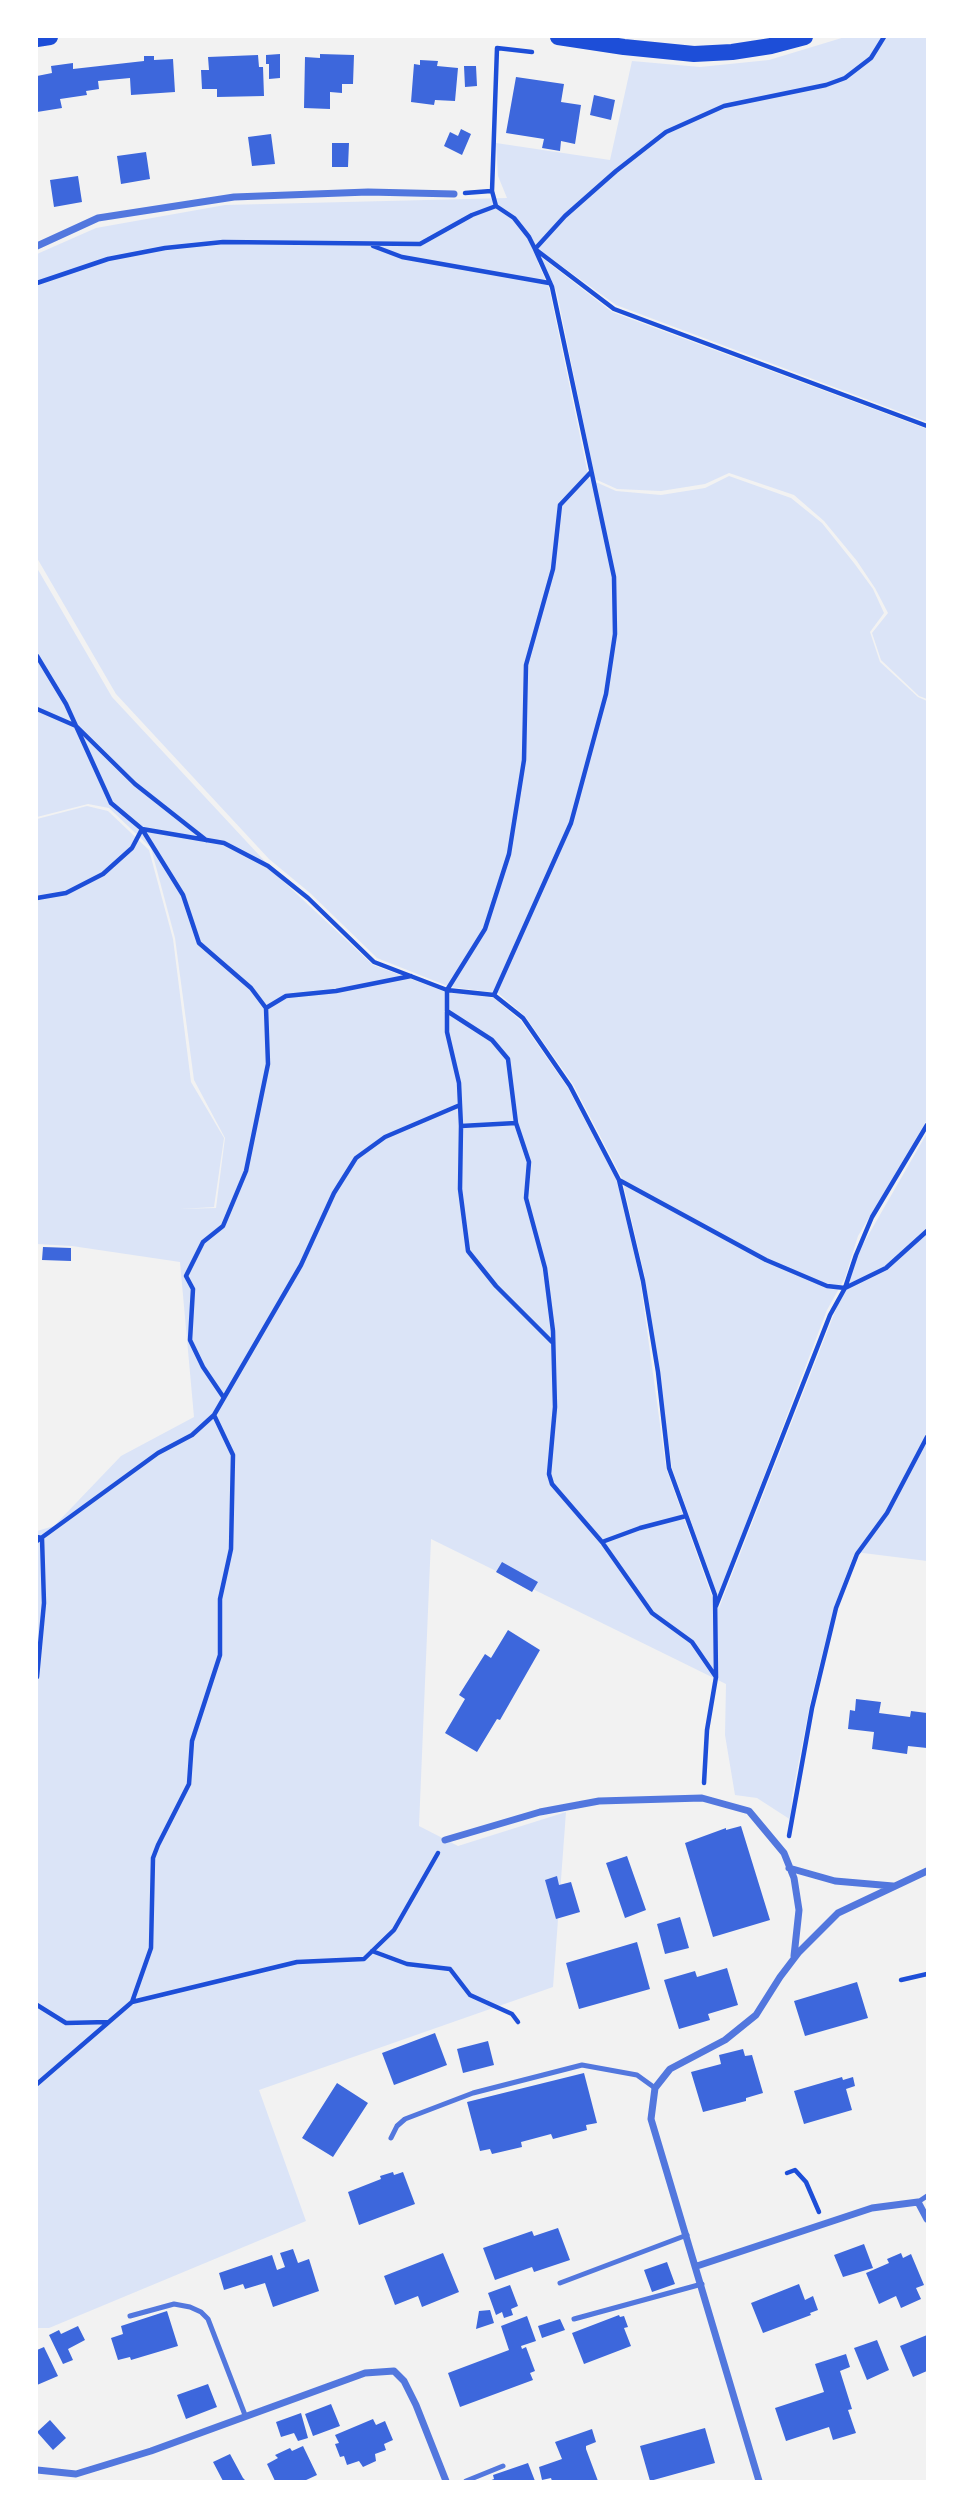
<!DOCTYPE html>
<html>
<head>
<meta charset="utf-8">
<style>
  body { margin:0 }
  #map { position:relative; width:964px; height:2518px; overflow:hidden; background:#f2f2f2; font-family:Ubuntu,sans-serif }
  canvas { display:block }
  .frame { position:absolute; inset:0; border:38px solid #fff; pointer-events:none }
</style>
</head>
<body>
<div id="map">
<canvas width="964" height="2518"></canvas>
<div class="frame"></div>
</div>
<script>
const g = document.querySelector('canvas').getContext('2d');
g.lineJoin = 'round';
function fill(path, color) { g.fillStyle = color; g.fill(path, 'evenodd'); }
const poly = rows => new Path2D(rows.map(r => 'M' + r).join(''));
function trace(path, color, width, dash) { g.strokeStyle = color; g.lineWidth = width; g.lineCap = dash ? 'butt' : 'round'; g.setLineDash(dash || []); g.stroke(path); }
const green = poly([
  [845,37,927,37,927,422,616,305,538,249,538,263,549,288,589,479,616,491,661,495,705,488,729,476,791,498,822,523,854,563,873,589,884,613,870,632,880,662,918,697,927,701,927,1120,858,1236,845,1278,827,1310,718,1597,672,1468,645,1278,622,1178,573,1084,525,1016,498,993,450,987,377,958,310,893,269,859,116,694,37,558,37,254,96,228,225,205,507,198,498,176,496,143,610,160,632,61,700,67,769,60],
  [541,257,612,312,927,429,927,699,919,696,881,660,872,633,888,613,875,588,857,561,824,521,794,495,729,473,705,484,661,491,617,489,595,479,557,293],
  [37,568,112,697,286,884,373,965,441,990,494,998,521,1021,568,1088,617,1181,640,1279,666,1468,711,1594,719,1608,858,1253,927,1133,927,1561,855,1552,834,1607,811,1699,792,1796,791,1820,757,1798,735,1795,725,1735,726,1684,431,1539,419,1826,458,1846,566,1812,553,1987,259,2090,306,2221,49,2328,37,2328,37,1531,54,1526,121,1456,194,1417,180,1262,72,1246,37,1244,37,819,87,806,108,811,149,850,173,939,191,1082,224,1138,214,1207,180,1209,216,1208,225,1138,194,1080,175,938,151,848,109,808,88,804,37,817]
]);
const building = poly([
  [280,54,280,78,269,79,269,64,266,64,266,55],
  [320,54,354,55,353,84,342,84,342,93,330,92,330,109,304,108,305,57,320,58],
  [258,55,259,67,263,67,264,96,217,97,217,89,202,89,201,70,209,70,208,57],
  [144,56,154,56,154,60,173,59,175,92,131,95,130,78,98,81,99,89,86,91,87,95,60,99,62,108,37,112,37,76,52,73,51,66,73,63,73,69,144,61],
  [420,60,438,61,437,66,458,68,455,101,435,100,434,105,411,102,414,64,420,65],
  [464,66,476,66,477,86,465,87],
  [516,77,564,84,561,102,581,105,575,144,561,141,560,151,542,148,544,139,506,133],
  [594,95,615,100,611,120,590,115],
  [461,129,471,134,462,155,444,146,450,132,458,136],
  [271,134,275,164,252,166,248,137],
  [332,143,349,143,348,167,332,167],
  [146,152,150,179,121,184,117,156],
  [78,176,82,202,54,207,50,180],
  [43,1247,71,1248,71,1261,42,1260],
  [502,1562,538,1582,532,1592,496,1572],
  [508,1630,540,1650,500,1720,497,1719,477,1752,445,1733,465,1699,459,1695,485,1654,491,1658],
  [856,1699,881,1702,879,1713,910,1717,911,1711,927,1713,927,1748,908,1746,907,1754,872,1749,874,1732,848,1729,850,1710,855,1711],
  [741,1826,770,1920,713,1937,685,1843,726,1828,726,1830],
  [627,1856,646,1910,625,1918,606,1863],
  [557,1876,559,1885,571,1882,580,1912,556,1919,545,1880],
  [680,1917,689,1948,665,1954,657,1924],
  [637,1942,650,1989,579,2009,566,1963],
  [727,1968,738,2005,708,2014,710,2020,679,2029,664,1980,695,1971,697,1977],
  [857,1982,868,2018,805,2036,794,2001],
  [435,2033,447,2065,394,2085,382,2053],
  [488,2041,494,2065,463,2073,457,2049],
  [743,2049,745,2056,752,2055,763,2093,746,2098,746,2101,703,2112,691,2072,721,2064,719,2055],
  [584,2073,597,2123,586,2125,587,2130,553,2139,551,2134,521,2142,522,2147,492,2154,490,2149,480,2151,467,2102],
  [842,2077,843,2080,853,2077,855,2086,846,2089,852,2110,804,2124,794,2091],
  [337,2083,368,2103,333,2157,302,2138],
  [393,2172,394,2175,403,2172,415,2204,359,2225,348,2192,381,2179,380,2176],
  [558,2228,570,2260,534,2272,532,2267,495,2280,483,2248,532,2231,534,2236],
  [864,2244,873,2268,843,2277,834,2255],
  [293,2249,298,2263,309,2259,319,2291,273,2307,265,2283,245,2289,243,2284,224,2290,219,2273,272,2255,277,2270,285,2267,280,2253],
  [443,2253,459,2292,422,2307,418,2296,395,2305,384,2276],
  [901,2253,903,2258,911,2254,924,2285,916,2288,921,2299,901,2308,896,2296,879,2304,866,2273,889,2263,887,2259],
  [667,2262,675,2284,652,2292,644,2270],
  [799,2284,805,2300,813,2296,818,2310,810,2313,811,2315,763,2333,751,2303],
  [510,2285,518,2306,511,2309,513,2315,504,2318,502,2312,496,2315,488,2293],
  [490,2310,494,2323,476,2329,479,2311],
  [167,2311,178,2346,131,2360,130,2357,118,2360,111,2338,123,2334,121,2326],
  [619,2315,620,2317,624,2316,628,2327,624,2328,631,2346,584,2364,572,2333],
  [527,2316,536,2341,521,2346,522,2349,526,2347,535,2371,530,2373,533,2380,460,2407,448,2373,509,2350,501,2326],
  [560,2319,565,2330,542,2338,538,2326],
  [78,2326,85,2340,68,2349,73,2360,63,2364,49,2335,59,2330,61,2334],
  [927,2335,927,2371,913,2377,900,2346],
  [877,2340,889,2370,867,2380,854,2348],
  [44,2347,58,2376,37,2385,37,2350],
  [846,2354,850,2367,840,2371,852,2409,848,2410,856,2433,833,2440,829,2427,786,2441,775,2408,824,2392,815,2364],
  [208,2384,217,2407,186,2419,177,2395],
  [331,2404,340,2426,313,2436,305,2414],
  [301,2413,308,2438,298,2441,294,2433,281,2437,276,2422],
  [373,2419,376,2425,385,2421,393,2440,384,2444,386,2450,375,2454,376,2461,363,2467,359,2461,347,2465,344,2456,340,2457,335,2444,339,2443,335,2435],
  [50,2420,66,2438,53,2450,37,2432],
  [705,2428,715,2463,650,2481,640,2446],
  [592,2429,596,2442,586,2446,586,2449,598,2481,552,2481,551,2478,542,2480,539,2467,562,2459,555,2442],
  [303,2446,317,2475,304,2481,275,2481,267,2464,278,2458,275,2455,290,2448,292,2451],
  [230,2454,243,2478,246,2481,223,2481,213,2462],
  [528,2463,535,2481,489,2481,494,2479,493,2475]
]);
const path = poly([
  [465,193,491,191],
  [496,206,492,191,497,48,532,52],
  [373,246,402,257,549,283],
  [37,283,108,259,165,248,223,242,420,244,472,215,496,206,514,218,529,237,535,249,614,309,927,426],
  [590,473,560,505,553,569,526,665,524,760,509,854,485,929,447,990,447,1011,492,1040,508,1059,516,1123,529,1162,526,1198,545,1268,553,1331,555,1407,549,1474,552,1484,602,1542,652,1613,692,1642,716,1677],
  [37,656,66,704,111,803,142,829,224,843,268,866,308,898,374,962,447,990,494,995,523,1018,570,1086,619,1180,766,1260,827,1286,845,1288,886,1268,927,1231],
  [37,709,76,726,135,784,206,840],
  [37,898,66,893,103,874,132,848,142,829,183,895,199,943,251,988,266,1008,268,1064,246,1171,223,1226,203,1242,186,1276,193,1289,190,1340,203,1367,224,1398],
  [494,995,571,823,606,694,615,634,614,577,552,287,535,249,565,216,616,171,666,132,724,106,826,85,845,78,871,58,884,37],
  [266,1008,286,996,336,991,411,976],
  [447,1012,447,1032,459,1083,461,1126,460,1189,468,1251,496,1286,552,1342],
  [461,1126,516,1123],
  [619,1180,643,1281,658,1372,669,1468,715,1595,716,1677,707,1730,704,1783],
  [37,1537,42,1538,44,1603,37,1677],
  [37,1541,158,1453,192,1435,214,1415],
  [602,1542,640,1528,686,1516],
  [716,1606,830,1315,845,1288,856,1255,872,1217,927,1125],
  [789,1836,812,1708,836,1608,857,1554,887,1513,927,1437],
  [372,1951,407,1964,450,1969,470,1995,512,2014,518,2022],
  [901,1980,927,1974],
  [132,2002,151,1948,153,1858,158,1845,189,1784,192,1741,220,1655,220,1599,231,1549,233,1455,214,1415,301,1265,334,1193,356,1158,385,1137,460,1105],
  [37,2005,66,2023,108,2022],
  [37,2084,132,2002,297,1962,364,1959,394,1930,438,1853],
  [787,2173,795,2170,806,2182,819,2212]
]);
const service = poly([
  [391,2138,397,2126,405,2119,473,2093,582,2065,637,2075,655,2088],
  [918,2202,927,2196],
  [560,2283,687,2235],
  [130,2316,174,2304,190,2307,201,2312,208,2319,245,2415],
  [574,2319,702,2284],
  [466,2481,503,2466]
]);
const minor = poly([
  [37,246,98,218,234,197,368,192,454,194],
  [445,1840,540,1812,599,1801,702,1798,749,1811,784,1853,794,1878,799,1910,794,1956],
  [789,1868,835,1881,893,1886],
  [697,2266,872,2208,918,2202,927,2219],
  [37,2470,76,2474,151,2451,365,2373,394,2371,404,2381,416,2405,446,2481],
  [759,2481,651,2119,655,2088,670,2069,725,2040,756,2015,780,1977,799,1952,838,1913,927,1871]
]);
const primary = poly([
  [558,37,624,47,694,54,732,52,771,46,805,37],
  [37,39,50,37]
]);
fill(green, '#dbe4f7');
fill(building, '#3d67dc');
trace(path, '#1d4ed8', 4.5);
trace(service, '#5277de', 5);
trace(minor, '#5277de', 7);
trace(primary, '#1d4ed8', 16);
</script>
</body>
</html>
